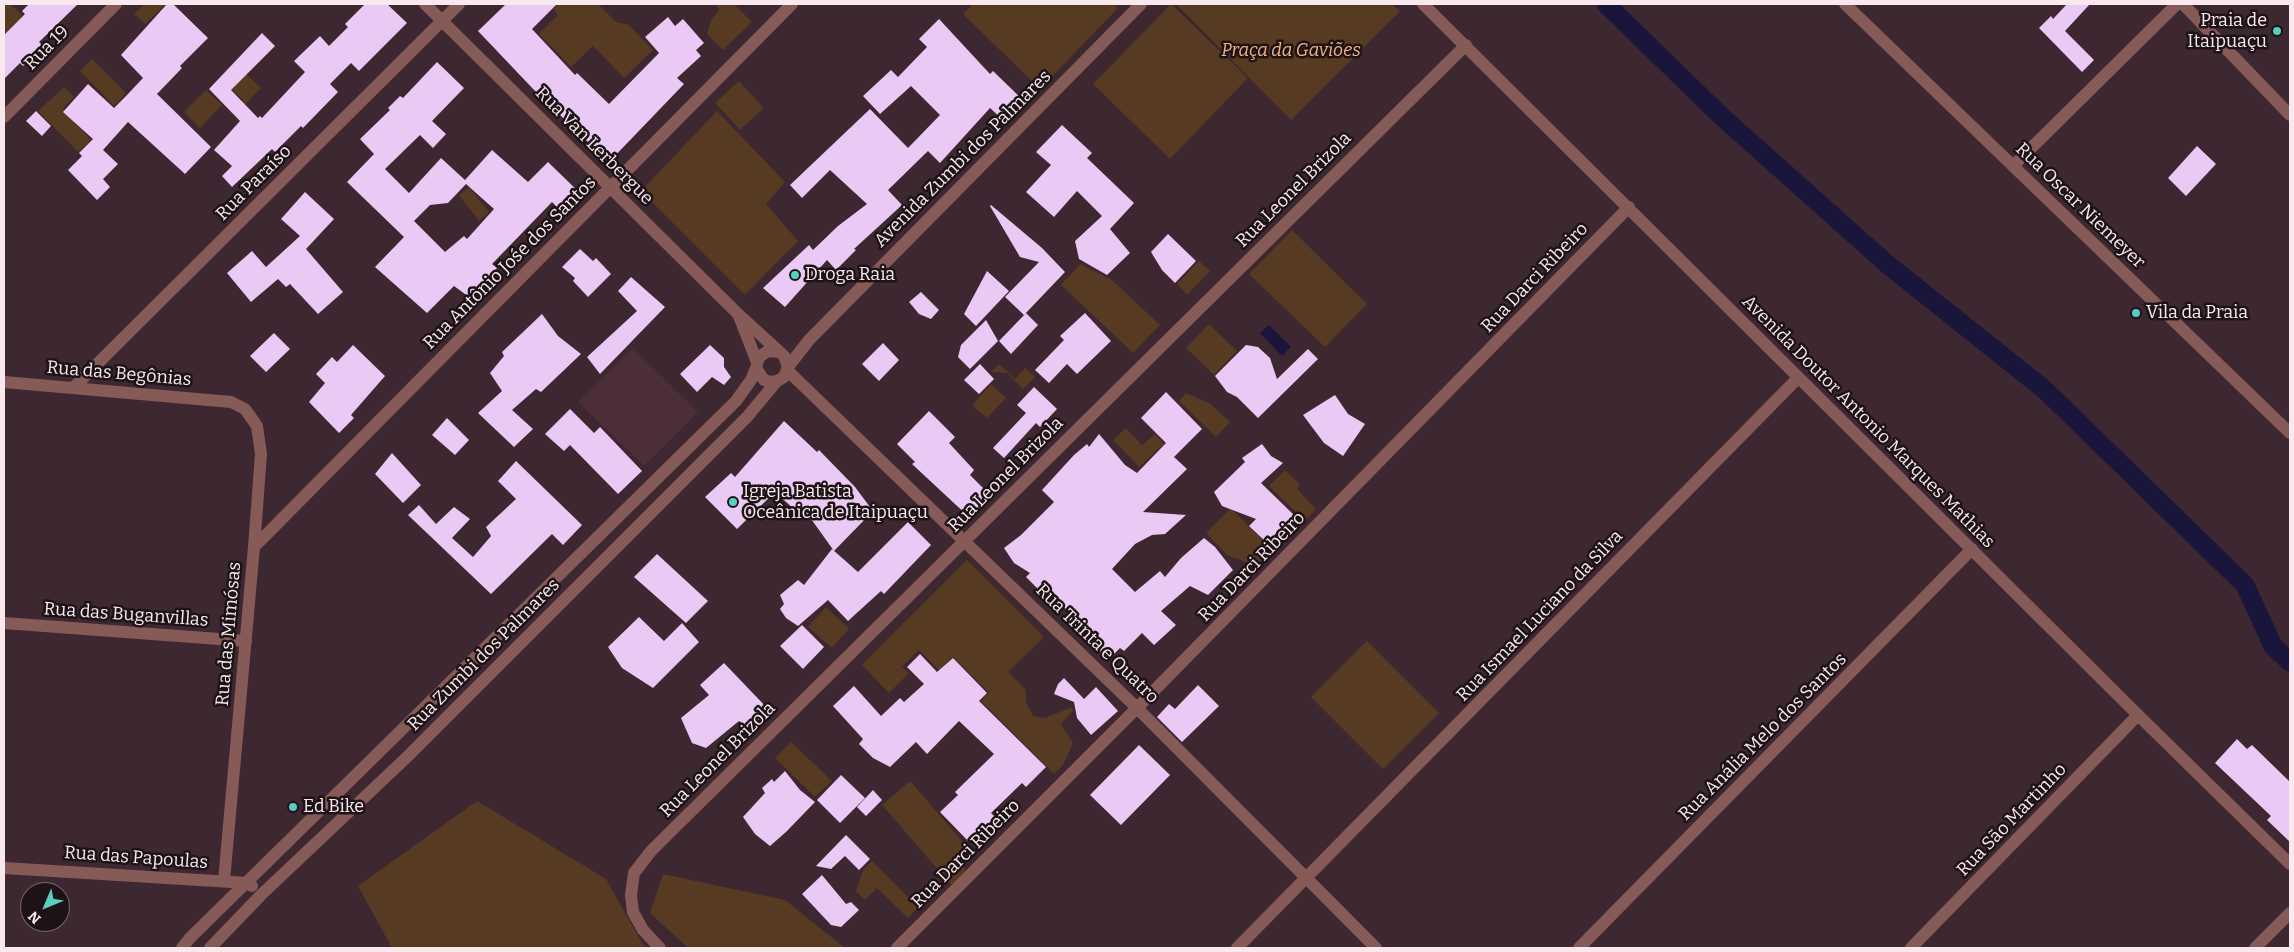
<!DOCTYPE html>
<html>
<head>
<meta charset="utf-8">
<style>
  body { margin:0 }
  #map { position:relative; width:2294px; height:952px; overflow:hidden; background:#3d2730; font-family:Bitter,serif }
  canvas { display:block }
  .frame { position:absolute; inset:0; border:5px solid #f9e9ef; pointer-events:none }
  .north { position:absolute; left:20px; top:882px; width:50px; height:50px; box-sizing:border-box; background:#1d1317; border:1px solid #75696d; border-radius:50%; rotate:225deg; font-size:14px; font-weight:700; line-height:20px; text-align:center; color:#f9e9ef }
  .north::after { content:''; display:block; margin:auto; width:18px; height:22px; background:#58cec0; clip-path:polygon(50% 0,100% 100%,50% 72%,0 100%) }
</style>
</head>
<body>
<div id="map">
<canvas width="2294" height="952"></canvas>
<div class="frame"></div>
<div class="north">N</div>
</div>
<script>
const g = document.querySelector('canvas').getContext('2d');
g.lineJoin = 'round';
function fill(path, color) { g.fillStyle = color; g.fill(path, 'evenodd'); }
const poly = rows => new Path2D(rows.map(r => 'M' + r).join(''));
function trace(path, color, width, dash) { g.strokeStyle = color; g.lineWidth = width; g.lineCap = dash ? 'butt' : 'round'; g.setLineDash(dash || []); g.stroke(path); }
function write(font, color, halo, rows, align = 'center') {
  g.font = font + ' Bitter,serif'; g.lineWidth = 5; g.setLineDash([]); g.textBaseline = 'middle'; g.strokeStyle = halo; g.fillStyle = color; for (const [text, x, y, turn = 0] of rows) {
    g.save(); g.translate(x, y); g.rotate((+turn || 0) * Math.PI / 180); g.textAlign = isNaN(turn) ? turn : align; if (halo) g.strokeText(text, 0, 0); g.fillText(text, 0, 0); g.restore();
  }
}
const built = poly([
  [633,348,698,412,644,466,578,402]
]);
const green = poly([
  [4,4,10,4,23,16,4,34],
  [145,4,166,4,145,24,134,14],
  [558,4,598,4,616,22,629,25,653,50,624,78,593,46,571,67,539,34,558,15,553,9],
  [716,4,734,4,752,22,723,50,707,34,711,20,719,10],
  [973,4,1114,4,1118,8,1040,89,963,14],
  [1171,4,1248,78,1170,159,1093,84],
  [1176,4,1392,4,1400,11,1291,120],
  [92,59,126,93,114,106,80,71],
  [240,68,261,88,235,115,232,112,243,100,225,84],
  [739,81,764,108,740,130,715,103],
  [64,87,74,97,63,108,91,140,78,152,38,111],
  [206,90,222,105,200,128,184,112],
  [717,111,785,182,766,204,798,241,745,295,641,191],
  [469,187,489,212,479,221,459,195],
  [1292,230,1367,304,1325,347,1249,274],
  [1199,261,1210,271,1187,295,1177,284],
  [1080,264,1112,280,1160,325,1133,353,1061,285],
  [1209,324,1237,351,1214,375,1186,348],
  [999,364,1015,379,1025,368,1035,377,1023,389,1007,373,991,372],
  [991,384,1006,398,987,418,972,405],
  [1186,393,1211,404,1230,422,1216,437,1179,401],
  [1126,428,1142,445,1155,434,1164,444,1139,467,1113,440],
  [1285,470,1300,484,1297,489,1316,509,1305,521,1269,486],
  [1231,508,1274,552,1258,567,1227,555,1206,533],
  [967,560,1044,637,1008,672,1026,690,1026,702,1033,716,1045,718,1072,707,1073,711,1061,724,1073,743,1063,765,1054,774,981,701,996,685,988,692,953,657,939,670,919,650,902,667,909,673,889,693,862,665],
  [826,607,849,629,832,648,808,627],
  [1367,641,1439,713,1383,769,1311,697],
  [791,742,832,781,815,797,775,758],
  [910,781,963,842,965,875,952,886,882,805],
  [477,801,606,879,645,948,392,948,358,886],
  [872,861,918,907,908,918,877,888,865,900,856,891,863,870],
  [663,874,785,900,845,948,688,948,650,913]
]);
const water = poly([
  [1269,325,1291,347,1282,356,1260,333]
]);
const canal = poly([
  [1606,4,1720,115,1887,264,2045,390,2245,585,2273,646,2290,662]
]);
const building = poly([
  [29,4,78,4,39,42,43,46,23,66,20,63,4,79,4,35,25,14,22,11],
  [167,4,173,4,208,38,180,66,182,68,157,94,211,147,185,174,128,122,103,150,118,164,103,179,110,187,97,200,68,170,82,156,79,153,93,139,63,112,88,84,114,108,127,95,143,78,121,55],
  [365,4,387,4,407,23,359,71,351,63,330,84,338,92,303,128,301,126,275,152,272,149,232,187,222,176,232,166,214,150,240,121,209,89,262,33,275,46,231,90,258,118,260,116,262,118,305,72,294,61,320,36,329,46,348,27,345,24],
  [506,4,557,4,532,29,575,75,577,73,609,104,659,53,645,37,668,17,675,26,683,19,704,43,696,50,701,56,677,78,684,84,609,162,536,92,478,31],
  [2067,4,2090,4,2065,31,2094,60,2082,72,2039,28,2051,16,2053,19],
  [939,19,990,74,993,71,1024,101,1004,121,990,108,940,163,928,151,888,190,902,205,854,249,856,250,836,270,827,260,785,307,763,288,809,245,813,250,838,226,867,204,830,170,802,198,790,185,870,109,908,148,940,115,911,86,880,114,863,96,891,70,898,77,927,47,919,39],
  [437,62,464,88,432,121,446,134,433,148,420,135,385,169,409,193,441,158,465,180,492,150,528,182,548,162,583,196,565,215,552,202,492,264,497,268,469,297,454,286,427,313,375,267,404,237,347,182,374,154,360,139,390,110,388,108,400,96,403,98],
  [466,184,494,209,467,239,464,236,445,252,414,221,430,205,448,203],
  [36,111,51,126,42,136,26,121],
  [1062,125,1092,153,1087,158,1134,203,1110,229,1130,253,1107,275,1079,259,1075,241,1102,216,1077,191,1054,217,1026,192,1051,165,1036,152],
  [2197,146,2216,164,2186,196,2168,178],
  [305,192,334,219,306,249,343,292,318,314,290,284,286,287,278,279,251,302,227,273,252,251,266,267,300,236,281,219],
  [991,205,1042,248,1065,272,1024,315,1005,297,1039,262,1020,257,990,206],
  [1168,234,1196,261,1175,283,1162,270,1151,252],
  [580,249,593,261,596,258,611,274,588,297,573,281,575,278,562,267],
  [987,271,1009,291,976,326,964,314],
  [631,277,665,307,600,374,587,357,637,311,618,291],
  [921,292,939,310,931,319,919,314,909,302],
  [1026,313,1038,325,1011,354,999,341],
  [1085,313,1111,341,1077,374,1067,364,1049,383,1035,370,1064,340,1060,336],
  [542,314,558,336,581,354,541,392,536,389,512,410,533,429,514,447,478,413,502,391,490,373,504,356,502,352],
  [986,320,998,341,970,369,958,357,961,345],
  [274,333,290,349,266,372,250,356],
  [883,343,899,360,879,381,862,364],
  [353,345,385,376,351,415,354,418,339,433,309,402,325,383,316,374,332,357,337,362],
  [710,345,724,358,724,367,731,377,724,385,712,377,697,392,680,374],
  [1246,345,1258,347,1270,358,1277,379,1308,349,1318,359,1258,418,1237,397,1227,392,1215,376],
  [980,364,994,379,979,394,964,380],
  [1034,387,1057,409,1040,427,1036,423,1004,458,993,448,1026,413,1017,405],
  [1166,392,1202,429,1174,457,1187,469,1143,512,1186,515,1165,534,1152,535,1135,544,1112,569,1135,592,1160,571,1165,577,1181,558,1204,538,1215,547,1233,570,1208,595,1190,586,1161,611,1176,625,1154,645,1142,633,1124,651,1120,648,1108,660,1065,617,1069,612,1049,593,1045,596,1026,577,1030,573,1014,563,1004,548,1021,535,1054,502,1042,490,1074,455,1087,444,1089,447,1099,434,1125,465,1137,473,1166,443,1141,418],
  [1335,395,1348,414,1365,424,1343,456,1324,443,1303,415],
  [570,409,594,433,600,427,642,471,618,494,570,445,564,451,545,434],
  [929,411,955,437,949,443,974,470,970,475,992,497,970,518,912,464,915,462,897,444],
  [447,418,469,440,455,455,432,435],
  [784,421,817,452,819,450,855,487,873,511,834,551,809,516,805,519,775,492,737,529,705,497,731,473,735,477],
  [1262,444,1271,456,1283,463,1261,483,1296,517,1283,530,1281,528,1267,543,1249,526,1256,519,1222,506,1214,492,1245,462,1242,458],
  [392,453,421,485,403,503,375,474],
  [516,461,582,525,563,545,552,534,491,594,408,515,419,505,436,524,454,507,470,519,452,538,473,557,491,536,486,527,516,499,498,481],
  [908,522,931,545,884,594,881,591,848,621,828,600,798,626,786,618,780,609,784,604,780,595,798,580,804,585,832,549,858,572],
  [657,554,708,601,686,623,634,577],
  [639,617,664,641,682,623,699,642,653,688,622,668,608,647],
  [802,625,824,647,803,669,780,646],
  [920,654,937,672,953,658,987,693,979,701,1046,767,1026,787,1022,783,991,813,995,817,970,843,940,812,958,795,955,792,994,754,959,721,927,754,916,742,890,767,873,758,859,744,863,739,833,706,854,686,881,716,900,698,904,702,924,684,907,667],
  [724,663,769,710,751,728,739,721,706,748,692,743,681,718,709,695,700,685],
  [1064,678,1084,699,1096,687,1118,711,1091,735,1077,718,1074,702,1054,694,1058,684],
  [1198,685,1219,706,1182,742,1157,717,1169,704,1175,709],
  [2237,739,2247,749,2252,745,2290,782,2290,842,2267,820,2271,816,2215,763],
  [1139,745,1170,775,1121,825,1090,795],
  [785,771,800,790,815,802,786,832,770,846,755,834,743,817,765,793,762,788,772,779,774,782],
  [841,775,865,798,840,823,817,800],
  [873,790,882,800,866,816,857,807],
  [846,835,870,859,859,870,845,856,831,869,816,866],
  [822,875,846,904,851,902,859,910,841,927,831,925,802,894]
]);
const minor = poly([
  [425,4,738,314,784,356,788,367,784,377,777,381,770,382,764,380,756,368,759,357,768,351,779,352],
  [1423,4,2138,715,2290,864],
  [1845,4,2290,433],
  [2183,4,2290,115],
  [4,117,116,4],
  [2013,166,2177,4],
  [739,316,757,362],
  [788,367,809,340,1141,4],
  [787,370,1137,708,1376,948],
  [4,382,231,402,245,409,257,426,261,454,254,547,224,881],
  [73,388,459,4],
  [254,547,792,4],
  [4,623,246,641],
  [4,868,248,883,252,886],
  [182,948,190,938,736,401,751,380,756,368],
  [210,948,262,894,407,757,747,417,777,381],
  [660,948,643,930,633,912,631,895,634,873,651,851,1466,45],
  [897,948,1137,708,1629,207],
  [1237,948,1798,378],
  [1579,948,1972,549],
  [1911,948,2138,715],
  [2255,948,2290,913]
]);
const markers = [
  [2277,31,5,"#58cec0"],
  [795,275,5,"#58cec0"],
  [2136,313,5,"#58cec0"],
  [733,502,5,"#58cec0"],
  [293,807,5,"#58cec0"]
];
const poiNames = [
  ["Praia de",2267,21,"right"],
  ["Itaipuaçu",2267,42,"right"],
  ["Droga Raia",805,275],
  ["Vila da Praia",2146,313],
  ["Igreja Batista",743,492],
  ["Oceânica de Itaipuaçu",743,513],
  ["Ed Bike",303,807]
];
const streetNames = [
  ["Rua 19",47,48,-45],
  ["Rua Van Lerbergue",594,146,45],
  ["Avenida Zumbi dos Palmares",963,159,-45],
  ["Rua Paraíso",254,183,-45],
  ["Rua Leonel Brizola",1294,190,-45],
  ["Rua Oscar Niemeyer",2080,206,44],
  ["Rua Antônio Jośe dos Santos",510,263,-45],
  ["Rua Darci Ribeiro",1535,278,-46],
  ["Rua das Begônias",119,374,5],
  ["Avenida Doutor Antonio Marques Mathias",1868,422,45],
  ["Rua Leonel Brizola",1006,475,-45],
  ["Rua Darci Ribeiro",1252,567,-46],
  ["Rua das Buganvillas",126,615,4],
  ["Rua Ismael Luciano da Silva",1540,616,-46],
  ["Rua das Mimósas",229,634,-85],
  ["Rua Trinta e Quatro",1097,644,44],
  ["Rua Zumbi dos Palmares",484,655,-45],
  ["Rua Anália Melo dos Santos",1763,737,-45],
  ["Rua Leonel Brizola",718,760,-45],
  ["Rua São Martinho",2012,820,-46],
  ["Rua Darci Ribeiro",966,854,-45],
  ["Rua das Papoulas",136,858,4]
];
const parkNames = [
  ["Praça da Gaviões",1291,51]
];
fill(built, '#4b2e3a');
fill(green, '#563a22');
fill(water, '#1a153a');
trace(canal, '#1a153a', 19);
fill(building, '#ebc9f5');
trace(minor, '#865b57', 12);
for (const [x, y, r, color] of markers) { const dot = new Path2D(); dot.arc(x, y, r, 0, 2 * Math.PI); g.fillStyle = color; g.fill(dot); trace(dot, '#1d1317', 2); }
write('18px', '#f9e9ef', '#1d1317', poiNames, 'left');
write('18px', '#f9e9ef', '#1d1317', streetNames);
write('italic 18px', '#f3b481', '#1d1317', parkNames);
</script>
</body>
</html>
